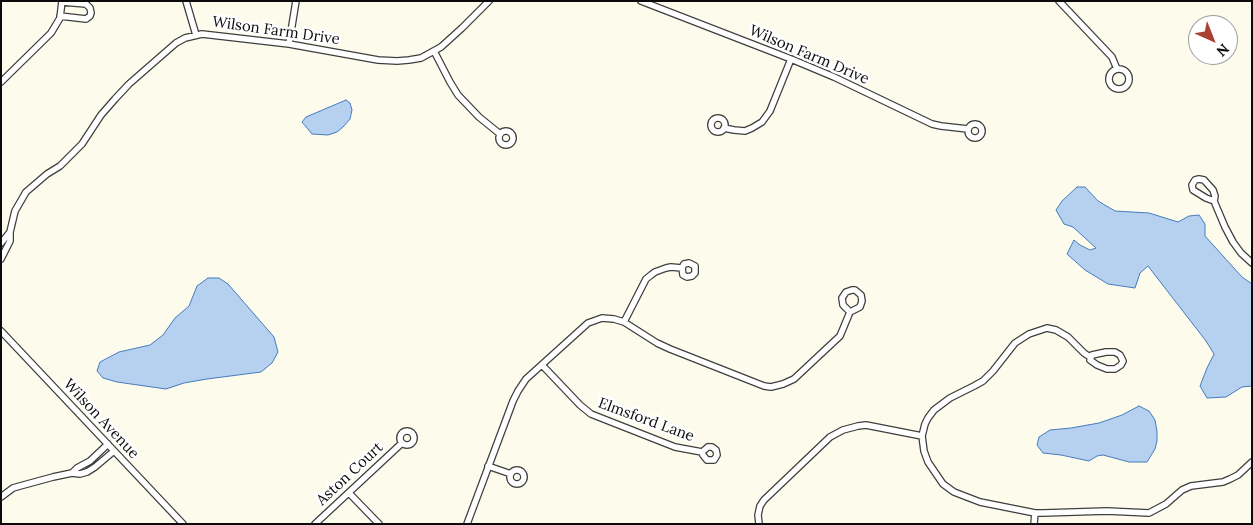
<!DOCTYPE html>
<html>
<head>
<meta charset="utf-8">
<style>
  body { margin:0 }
  #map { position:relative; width:1253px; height:525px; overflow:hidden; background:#fdfcec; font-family:Lora,serif }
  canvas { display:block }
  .frame { position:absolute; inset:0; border:2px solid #0b0b0b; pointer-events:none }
  .north { position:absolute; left:1188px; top:15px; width:50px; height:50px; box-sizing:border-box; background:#fff; border:1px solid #9d9d9d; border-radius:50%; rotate:136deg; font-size:14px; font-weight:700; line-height:20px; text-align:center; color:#0b0b0b }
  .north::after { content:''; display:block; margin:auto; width:18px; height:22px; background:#ab4034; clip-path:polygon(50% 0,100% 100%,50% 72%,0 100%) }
</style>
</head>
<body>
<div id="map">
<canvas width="1253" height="525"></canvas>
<div class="frame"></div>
<div class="north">N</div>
</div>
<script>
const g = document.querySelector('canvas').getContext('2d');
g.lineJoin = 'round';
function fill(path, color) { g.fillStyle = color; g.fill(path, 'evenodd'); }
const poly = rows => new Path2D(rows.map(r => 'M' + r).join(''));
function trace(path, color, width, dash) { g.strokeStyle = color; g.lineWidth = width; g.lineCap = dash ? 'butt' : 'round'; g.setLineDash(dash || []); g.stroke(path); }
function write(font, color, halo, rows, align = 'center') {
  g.font = font + ' Lora,serif'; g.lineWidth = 5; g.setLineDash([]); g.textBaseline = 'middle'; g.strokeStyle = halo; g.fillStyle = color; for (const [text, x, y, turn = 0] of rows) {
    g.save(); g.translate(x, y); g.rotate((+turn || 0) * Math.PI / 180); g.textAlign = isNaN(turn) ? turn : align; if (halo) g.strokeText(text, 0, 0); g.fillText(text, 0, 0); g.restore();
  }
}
const water = poly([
  [346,100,350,103,352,110,350,119,343,127,337,132,328,135,312,134,302,122,306,117,346,100],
  [1077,187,1085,187,1098,201,1115,211,1149,213,1178,222,1189,216,1199,215,1205,224,1205,236,1242,277,1252,284,1252,386,1242,387,1226,397,1207,398,1200,386,1207,368,1214,354,1206,341,1148,266,1140,273,1135,288,1108,284,1085,270,1067,254,1074,240,1080,245,1090,250,1096,248,1073,227,1064,224,1056,210,1062,201,1077,187],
  [208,278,219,278,228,284,274,337,278,352,272,363,261,372,207,379,184,383,166,389,117,382,103,378,97,371,100,362,119,352,150,345,163,335,175,318,189,306,197,286,208,278],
  [1139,406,1149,411,1155,420,1157,431,1157,441,1155,449,1147,462,1129,462,1103,455,1097,456,1089,461,1061,455,1043,453,1037,445,1039,437,1050,430,1071,428,1099,423,1122,415,1139,406]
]);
const street = poly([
  [186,1,196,35],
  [641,1,791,59,834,77,932,124,941,126,968,129],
  [1059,1,1112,57,1117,69],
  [60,16,86,19,90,16,91,13,90,8,86,4,62,2],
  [289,44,296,1],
  [434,51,450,82,458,95,479,117,500,134],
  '1109 79a10 10 0 1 1 20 0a10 10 0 1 1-20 0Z',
  [1,82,51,33,60,18,62,1],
  '711 125a7 7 0 1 1 14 0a7 7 0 1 1-14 0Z',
  '968 131a7 7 0 1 1 14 0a7 7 0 1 1-14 0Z',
  [724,128,734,130,745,131,752,128,762,122,770,111,791,59],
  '499 138a7 7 0 1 1 14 0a7 7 0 1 1-14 0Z',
  [1214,201,1206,198,1193,190,1192,185,1195,180,1199,179,1204,180,1213,190,1215,196,1214,201,1225,227,1233,242,1241,253,1252,263],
  [1,243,10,232],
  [1,259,10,241,10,232,15,211,26,192,47,174,60,166,82,144,101,115,115,99,129,84,176,43,185,38,202,34,289,44,378,60,397,61,409,60,421,58,441,47,462,28,489,1],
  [852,290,855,290,861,295,862,301,860,307,850,312,843,305,842,298,846,292,852,290],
  [624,322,646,279,651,275,655,272,666,268,671,267,682,268,684,264,689,263,695,266,695,273,692,276,687,277,683,275,682,268],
  [1,331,183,524],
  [1106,352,1115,352,1120,355,1123,361,1121,365,1115,369,1107,369,1097,365,1090,360,1092,355,1106,352],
  [542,365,580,405,591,414,675,447,702,452],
  '400 438a7 7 0 1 1 14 0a7 7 0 1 1-14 0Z',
  [922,436,925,424,928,418,934,410,950,398,974,386,983,381,993,371,1015,343,1029,334,1047,328,1056,330,1068,337,1084,353,1090,357],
  [708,447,712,447,716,450,717,455,714,460,707,460,703,455,702,452,708,447],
  [488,466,511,474],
  '510 477a7 7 0 1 1 14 0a7 7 0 1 1-14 0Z',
  [72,473,77,468,90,461,108,444],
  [349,493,379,524],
  [1,497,13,488,20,486,53,477,72,473,80,474,87,472,95,467,114,451],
  [1035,513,1043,513,1107,511,1149,513,1166,504,1182,490,1191,486,1223,482,1230,479,1238,475,1252,462],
  [315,524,402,443],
  [467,524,513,401,518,391,526,379,588,323,602,318,614,319,624,322,657,343,670,349,764,386,771,387,783,384,794,379,840,336,850,312],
  [759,524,758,515,760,506,764,500,830,437,843,430,858,426,866,425,922,436,924,451,928,462,943,484,954,492,980,502,1035,513,1034,524]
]);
const streetNames = [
  ["Wilson Farm Drive",276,31,8],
  ["Wilson Farm Drive",809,55,23],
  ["Wilson Avenue",101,419,47],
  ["Elmsford Lane",646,420,20],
  ["Aston Court",350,474,-43]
];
fill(water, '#b6d1ef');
trace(water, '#457bbd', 1);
trace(street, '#3e3e3e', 8);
trace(street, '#fff', 5.5);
write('15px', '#0b0b0b', '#fff', streetNames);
</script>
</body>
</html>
